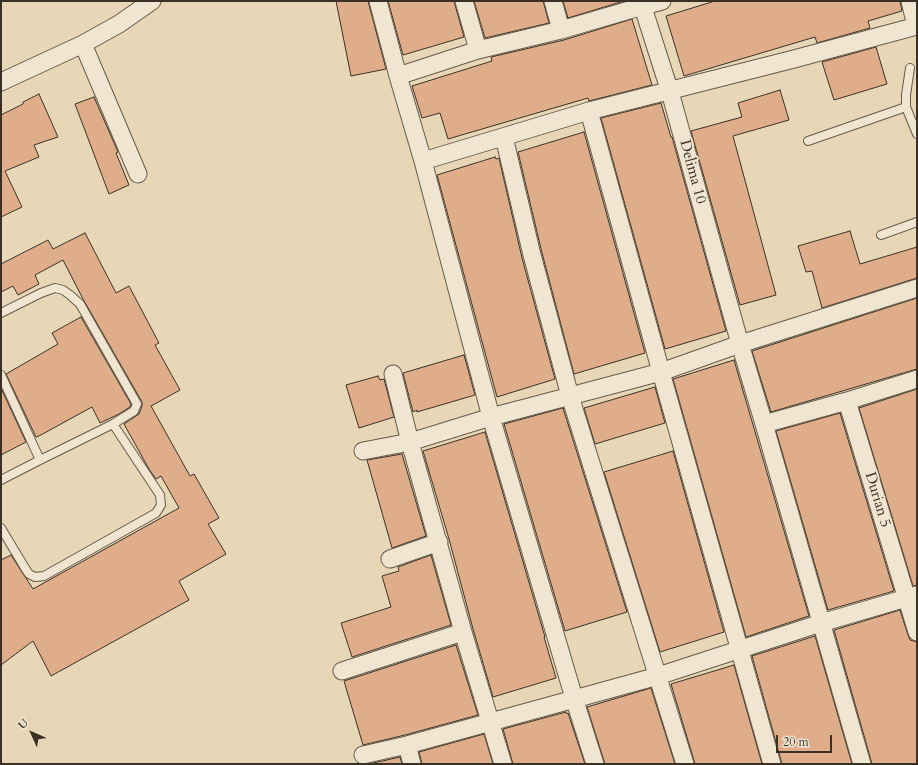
<!DOCTYPE html>
<html>
<head>
<meta charset="utf-8">
<style>
  body { margin:0 }
  #map { position:relative; width:918px; height:765px; overflow:hidden; background:#e8d7b7; font-family:Cardo,serif }
  canvas { display:block }
  .frame { position:absolute; inset:0; border:2px solid #3a3126; pointer-events:none }
  .north { position:absolute; left:12px; top:713px; width:40px; height:40px; -webkit-text-stroke:3px #f0e5d0; paint-order:stroke; rotate:315deg; font-size:11px; font-weight:700; line-height:16px; text-align:center; color:#3a3126 }
  .north::after { content:''; display:block; margin:auto; width:14px; height:18px; background:#3a3126; clip-path:polygon(50% 0,100% 100%,50% 72%,0 100%) }
  .scale { position:absolute; left:776px; top:735px; width:56px; height:18px; box-sizing:border-box; border:2px solid #3a3126; border-top:0; padding-left:5px; font-size:12px; line-height:14px; white-space:nowrap; color:#3a3126; -webkit-text-stroke:3px #f0e5d0; paint-order:stroke }
</style>
</head>
<body>
<div id="map">
<canvas width="918" height="765"></canvas>
<div class="frame"></div>
<div class="north">U</div>
<div class="scale">20 m</div>
</div>
<script>
const g = document.querySelector('canvas').getContext('2d');
g.lineJoin = 'round';
function fill(path, color) { g.fillStyle = color; g.fill(path, 'evenodd'); }
const poly = rows => new Path2D(rows.map(r => 'M' + r).join(''));
function trace(path, color, width, dash) { g.strokeStyle = color; g.lineWidth = width; g.lineCap = dash ? 'butt' : 'round'; g.setLineDash(dash || []); g.stroke(path); }
function write(font, color, halo, rows, align = 'center') {
  g.font = font + ' Cardo,serif'; g.lineWidth = 4; g.setLineDash([]); g.textBaseline = 'middle'; g.strokeStyle = halo; g.fillStyle = color; for (const [text, x, y, turn = 0] of rows) {
    g.save(); g.translate(x, y); g.rotate((+turn || 0) * Math.PI / 180); g.textAlign = isNaN(turn) ? turn : align; if (halo) g.strokeText(text, 0, 0); g.fillText(text, 0, 0); g.restore();
  }
}
const building = poly([
  [336,1,368,1,386,69,351,76,336,1],
  [388,1,454,1,464,37,403,55,388,1],
  [474,1,543,1,549,23,485,38,474,1],
  [563,1,624,1,568,18,563,1],
  [715,1,900,1,902,11,868,21,870,28,817,43,815,37,684,76,666,16,715,1],
  [632,19,652,85,589,101,588,98,448,139,440,113,422,118,412,86,492,61,491,57,564,40,632,19],
  [876,47,887,84,834,100,822,62,876,47],
  [780,90,789,120,733,136,776,295,740,305,691,131,742,117,738,103,780,90],
  [39,94,58,137,34,145,39,157,5,171,22,207,1,217,1,115,23,104,23,102,39,94],
  [94,97,118,152,116,153,129,185,109,194,75,104,94,97],
  [661,103,671,137,672,137,726,331,665,349,601,118,661,103],
  [584,132,645,353,574,374,542,253,518,152,584,132],
  [495,157,496,159,499,158,522,258,555,379,497,397,437,175,495,157],
  [850,231,860,264,917,247,917,278,822,308,812,271,806,272,798,246,850,231],
  [85,233,116,293,129,286,159,343,155,345,180,390,151,406,190,476,194,474,219,518,208,524,226,554,179,581,189,600,51,676,33,641,1,665,1,560,11,555,33,589,179,508,161,476,156,479,149,469,124,424,139,414,142,406,142,402,83,299,63,260,35,275,39,284,18,295,13,286,1,292,1,264,48,240,53,249,85,233],
  [917,298,917,369,771,412,752,351,917,298],
  [81,317,131,404,130,407,119,414,100,423,92,407,39,436,36,437,6,374,58,344,52,333,81,317],
  [464,355,475,395,417,412,417,410,413,412,403,373,464,355],
  [734,360,809,616,746,637,673,379,734,360],
  [378,376,380,380,384,379,394,417,359,428,346,385,378,376],
  [655,387,665,423,595,444,584,408,655,387],
  [1,388,26,442,1,455,1,388],
  [917,389,917,585,913,586,859,408,917,389],
  [563,408,627,612,565,631,504,424,563,408],
  [840,413,894,591,828,610,776,431,840,413],
  [485,432,545,637,544,637,556,678,493,697,473,629,449,539,423,451,485,432],
  [673,451,724,632,660,652,604,472,673,451],
  [402,454,426,536,392,548,367,460,402,454],
  [431,555,451,625,352,657,341,623,391,607,382,576,399,571,398,567,431,555],
  [900,610,908,635,910,640,917,642,917,764,872,764,834,630,900,610],
  [815,636,852,764,782,764,752,656,815,636],
  [456,645,478,715,405,735,363,745,344,681,456,645],
  [734,665,762,764,695,764,671,684,734,665],
  [651,688,675,764,605,764,587,707,651,688],
  [566,712,567,714,568,713,585,764,513,764,503,729,566,712],
  [484,734,493,764,422,764,419,752,484,734],
  [400,757,402,764,369,764,400,757]
]);
const lane = poly([
  [910,68,906,95,906,107,917,134],
  [808,141,906,107],
  [881,235,917,222],
  [1,313,41,293,55,288,63,290,70,295,80,304,137,404,134,411,113,424,40,460],
  [1,375,40,460,1,480],
  [1,528,25,568,29,574,35,577,44,576,156,513,161,505,160,495,113,424]
]);
const street = poly([
  [378,1,398,76,423,161,491,417,574,698,595,764],
  [464,1,478,50],
  [553,1,561,30],
  [641,1,670,92,740,344,764,424,862,764],
  [910,1,916,26],
  [83,44,138,174],
  [398,76,478,50,561,30,643,6,662,1],
  [1,82,83,44,119,24,152,1],
  [504,137,532,255,570,396,685,764],
  [423,161,589,111],
  [393,374,410,442,463,632,503,764],
  [847,401,917,632],
  [764,424,847,401,917,379],
  [363,451,410,442,491,417,661,372,589,111,794,59,917,26],
  [390,559,439,542],
  [342,671,463,632],
  [407,745,412,764],
  [363,755,407,745,658,676,821,623,917,595],
  [772,764,661,372,740,344,917,288]
]);
const streetNames = [
  ["Delima 10",692,172,75],
  ["Durian 5",877,500,73]
];
fill(building, '#dfad8a');
trace(building, '#3a3126', 1);
trace(lane, '#665a4a', 10);
trace(street, '#665a4a', 19);
trace(lane, '#f0e5d0', 8);
trace(street, '#f0e5d0', 17);
write('15px', '#3a3126', '#f0e5d0', streetNames);
</script>
</body>
</html>
